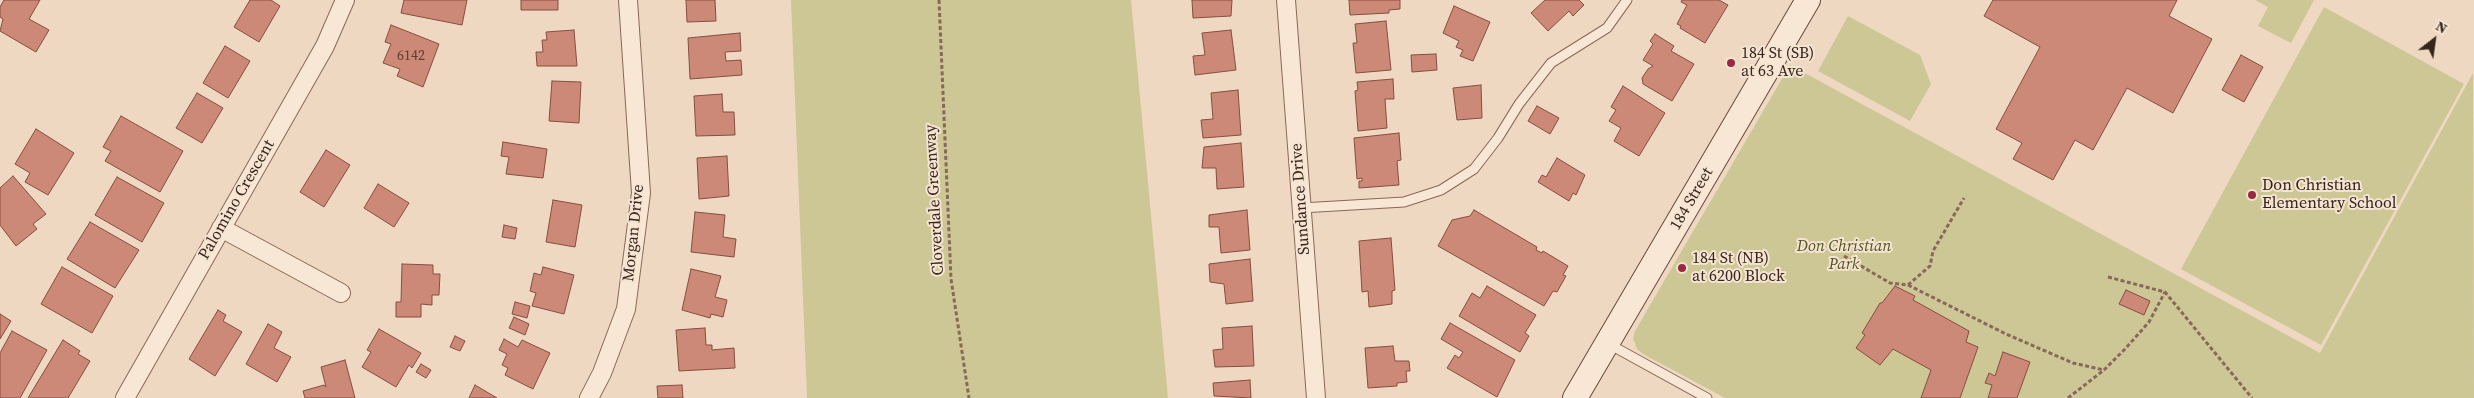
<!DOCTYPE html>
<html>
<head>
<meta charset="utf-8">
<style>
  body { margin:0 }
  #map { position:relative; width:2474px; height:398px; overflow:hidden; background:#eed8c2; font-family:"Source Serif 4",serif }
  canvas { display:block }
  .north { position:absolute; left:2409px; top:15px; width:50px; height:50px; -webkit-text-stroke:4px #f5e4d1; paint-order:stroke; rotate:30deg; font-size:14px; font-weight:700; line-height:20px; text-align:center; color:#37251d }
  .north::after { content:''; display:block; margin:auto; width:18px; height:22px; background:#37251d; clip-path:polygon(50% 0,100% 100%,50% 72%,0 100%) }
</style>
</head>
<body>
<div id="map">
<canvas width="2474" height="398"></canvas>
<div class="north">N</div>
</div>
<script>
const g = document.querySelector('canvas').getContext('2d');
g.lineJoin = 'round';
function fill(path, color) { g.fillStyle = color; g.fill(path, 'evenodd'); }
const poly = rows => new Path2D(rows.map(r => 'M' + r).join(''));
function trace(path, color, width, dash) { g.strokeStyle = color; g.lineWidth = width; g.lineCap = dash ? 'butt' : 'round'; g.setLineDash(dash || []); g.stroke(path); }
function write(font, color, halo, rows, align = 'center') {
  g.font = font + ' "Source Serif 4",serif'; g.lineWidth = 4; g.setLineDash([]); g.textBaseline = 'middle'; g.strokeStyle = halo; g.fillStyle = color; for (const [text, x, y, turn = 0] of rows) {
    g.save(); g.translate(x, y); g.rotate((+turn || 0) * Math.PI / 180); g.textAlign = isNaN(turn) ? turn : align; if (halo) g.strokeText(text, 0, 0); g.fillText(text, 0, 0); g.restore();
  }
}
const green = poly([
  [791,0,1131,0,1168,398,807,398],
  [2255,0,2314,0,2291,43,2258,26,2268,7],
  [2324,7,2464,84,2321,345,2181,269],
  [1848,16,1920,55,1931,84,1910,121,1818,71],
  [1790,65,2320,353,2473,73,2474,398,1725,398,1643,354,1637,349,1633,338,1635,331]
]);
const building = poly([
  [4,0,40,0,29,19,49,30,36,52,0,31,3,19,0,17,0,7,4,0],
  [250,0,271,0,280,6,259,42,234,27,250,0],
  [404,0,467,0,462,25,401,13,404,0],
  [521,0,558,0,558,10,521,10,521,0],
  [686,0,715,0,716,21,687,22,686,0],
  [1192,0,1232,0,1231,16,1193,18,1192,0],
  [1349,0,1400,0,1400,9,1389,10,1389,13,1350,15,1349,0],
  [1545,0,1579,0,1584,5,1573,16,1569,11,1548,31,1531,13,1545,0],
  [1682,0,1719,0,1728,5,1705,43,1680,28,1681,26,1677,24,1687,5,1681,2,1682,0],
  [1993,0,2177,0,2169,16,2212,39,2173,113,2127,88,2093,150,2075,140,2053,180,2013,159,2022,143,1996,129,2040,47,1984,16,1993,0],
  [1454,6,1490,22,1473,61,1460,56,1463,50,1456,47,1459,41,1443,33,1454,6],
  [1386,21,1391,70,1356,73,1353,43,1357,43,1355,24,1386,21],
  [391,25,439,44,423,87,397,76,400,69,383,63,391,44,385,42,391,25],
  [574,30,577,66,537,66,536,52,543,52,542,40,547,40,546,32,574,30],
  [1231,30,1236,70,1195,75,1193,56,1205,55,1202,33,1231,30],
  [740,33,741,51,725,52,726,61,741,60,742,75,690,79,688,38,740,33],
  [1655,34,1674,46,1671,51,1694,64,1672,101,1643,84,1642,78,1648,69,1653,66,1643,60,1653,44,1650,41,1655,34],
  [225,46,250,61,228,98,203,83,225,46],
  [1436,54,1437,70,1412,72,1411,55,1436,54],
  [2241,55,2263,67,2244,102,2222,90,2241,55],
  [1393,79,1394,99,1385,99,1387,128,1358,131,1355,91,1358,90,1357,82,1393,79],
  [552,81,581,82,579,123,549,121,552,81],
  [1481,85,1482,118,1457,120,1453,88,1481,85],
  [1623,86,1665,113,1639,156,1614,141,1621,128,1609,121,1616,110,1611,107,1623,86],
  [1238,90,1241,135,1203,138,1201,120,1213,119,1211,93,1238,90],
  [197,93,223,108,202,143,176,128,197,93],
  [722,94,723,112,734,112,735,135,696,136,694,96,722,94],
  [1537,106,1559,118,1550,134,1528,121,1537,106],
  [121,116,183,151,160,192,105,161,111,151,103,147,121,116],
  [36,129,74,153,48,195,25,182,30,173,15,164,36,129],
  [1399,133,1401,160,1397,161,1399,185,1359,188,1359,181,1362,181,1362,178,1357,179,1354,138,1399,133],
  [503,142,547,149,543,178,506,174,509,157,501,156,503,142],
  [1241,143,1244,187,1217,189,1216,168,1202,168,1204,147,1241,143],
  [326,150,350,165,324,207,300,192,326,150],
  [727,156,729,196,699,199,697,158,727,156],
  [1557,158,1585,175,1576,195,1573,193,1569,201,1538,182,1542,175,1546,177,1557,158],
  [13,176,46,214,33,224,37,229,16,246,0,225,0,188,13,176],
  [117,177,164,203,142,242,95,215,117,177],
  [378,184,409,203,394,227,364,208,378,184],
  [553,200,582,205,575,247,546,242,553,200],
  [1247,210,1250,250,1221,253,1219,227,1209,227,1209,215,1247,210],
  [1474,210,1537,247,1536,250,1542,253,1543,251,1568,266,1563,275,1566,276,1557,292,1553,291,1544,306,1438,246,1452,220,1470,216,1474,210],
  [695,212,725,215,723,237,736,239,734,257,691,252,695,212],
  [90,222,139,250,115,288,67,259,90,222],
  [504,225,517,228,515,239,502,237,504,225],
  [1391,238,1395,290,1392,291,1392,304,1369,307,1368,291,1362,292,1359,241,1391,238],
  [1250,259,1253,301,1226,304,1224,284,1210,282,1209,264,1250,259],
  [402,264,433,265,433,274,440,274,439,295,432,295,432,305,421,304,421,317,396,317,396,302,401,302,402,264],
  [62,267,113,296,92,333,41,304,62,267],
  [543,267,574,275,564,314,532,306,536,293,530,291,534,273,541,275,543,267],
  [691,269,721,276,715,297,727,300,723,317,711,314,710,318,682,310,691,269],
  [1487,286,1536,315,1525,333,1529,336,1520,352,1459,316,1472,293,1480,298,1487,286],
  [1895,286,1915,296,1913,300,1969,331,1966,342,1978,347,1960,398,1921,398,1931,370,1893,349,1880,365,1856,348,1865,335,1862,333,1880,303,1882,303,1895,286],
  [2126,290,2150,301,2144,315,2119,304,2126,290],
  [515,302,530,306,527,318,512,314,515,302],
  [218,310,226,315,223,321,242,332,215,376,189,359,218,310],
  [0,314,11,321,0,339,0,314],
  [514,317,529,324,525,335,509,328,514,317],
  [1450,323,1515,360,1497,397,1447,368,1455,355,1459,358,1463,352,1441,339,1450,323],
  [268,324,282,332,274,348,291,357,277,382,246,364,268,324],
  [1252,326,1254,366,1215,367,1213,350,1223,349,1222,328,1252,326],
  [705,328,706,345,712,345,712,350,734,348,735,368,679,371,676,330,705,328],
  [379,329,421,353,412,368,409,365,396,387,362,367,371,352,367,350,379,329],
  [12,331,47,350,20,398,0,398,0,353,12,331],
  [455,336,465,341,460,351,450,347,455,336],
  [504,339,518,347,522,340,550,353,533,389,505,375,508,368,502,365,507,354,499,350,504,339],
  [63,340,80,351,78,354,90,361,68,398,28,398,63,340],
  [1393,346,1395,361,1409,361,1410,371,1406,371,1407,382,1397,383,1397,386,1368,388,1365,348,1393,346],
  [2003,352,2030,362,2017,398,1988,398,1992,385,1985,383,1989,373,1995,376,2003,352],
  [345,360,355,398,305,398,303,391,324,385,326,387,321,367,345,360],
  [421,364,431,370,426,378,416,372,421,364],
  [1250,380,1251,398,1214,396,1213,383,1250,380],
  [475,385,497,398,469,398,475,385],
  [682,385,683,398,658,398,657,386,682,385]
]);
const path = poly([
  [939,0,951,279,969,398],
  [1844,256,1890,283,1908,285,1930,266,1933,251,1964,198],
  [2108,277,2165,292,2252,398],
  [1908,285,2006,334,2073,363,2104,370],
  [2068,398,2104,370,2125,349,2149,322,2165,292]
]);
const service = poly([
  [1301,208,1404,202,1441,190,1474,169,1498,138,1519,104,1551,63,1607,28,1627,0],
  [1607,343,1707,398]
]);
const minor = poly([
  [1286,0,1316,398],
  [221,228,341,293],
  [125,398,325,46,345,0],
  [589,398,602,373,626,309,641,193,628,0]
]);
const secondary = poly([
  [1575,398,1808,0]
]);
const markers = [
  [1731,63,5,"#972940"],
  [2252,195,5,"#972940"],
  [1682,268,5,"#972940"]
];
const numberNames = [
  ["6142",411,56]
];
const poiNames = [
  ["184 St (SB)",1741,54],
  ["at 63 Ave",1741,72],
  ["Don Christian",2262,186],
  ["Elementary School",2262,204],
  ["184 St (NB)",1692,259],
  ["at 6200 Block",1692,277]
];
const streetNames = [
  ["Sundance Drive",1301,199,-94],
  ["184 Street",1692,199,-60],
  ["Palomino Crescent",237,200,-60],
  ["Cloverdale Greenway",935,200,-93],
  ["Morgan Drive",634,233,-84]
];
const parkNames = [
  ["Don Christian",1844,247],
  ["Park",1844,265]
];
fill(green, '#ccc795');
fill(building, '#cc8977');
trace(building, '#874d3f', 1);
trace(service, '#886859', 11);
trace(minor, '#886859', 20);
trace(secondary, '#694a3c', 26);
trace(path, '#886859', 3, [4, 2.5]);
trace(service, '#f9e7d5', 9);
trace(minor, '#f9e7d5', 18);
trace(secondary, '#f9e7d5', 24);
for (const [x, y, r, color] of markers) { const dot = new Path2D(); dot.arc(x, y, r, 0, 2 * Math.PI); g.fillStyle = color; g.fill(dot); trace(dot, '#f5e4d1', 2); }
write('14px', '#5c3e34', null, numberNames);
write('16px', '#37251d', '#f5e4d1', poiNames, 'left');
write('16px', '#37251d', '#f5e4d1', streetNames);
write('italic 16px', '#515424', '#f5e4d1', parkNames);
</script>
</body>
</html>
